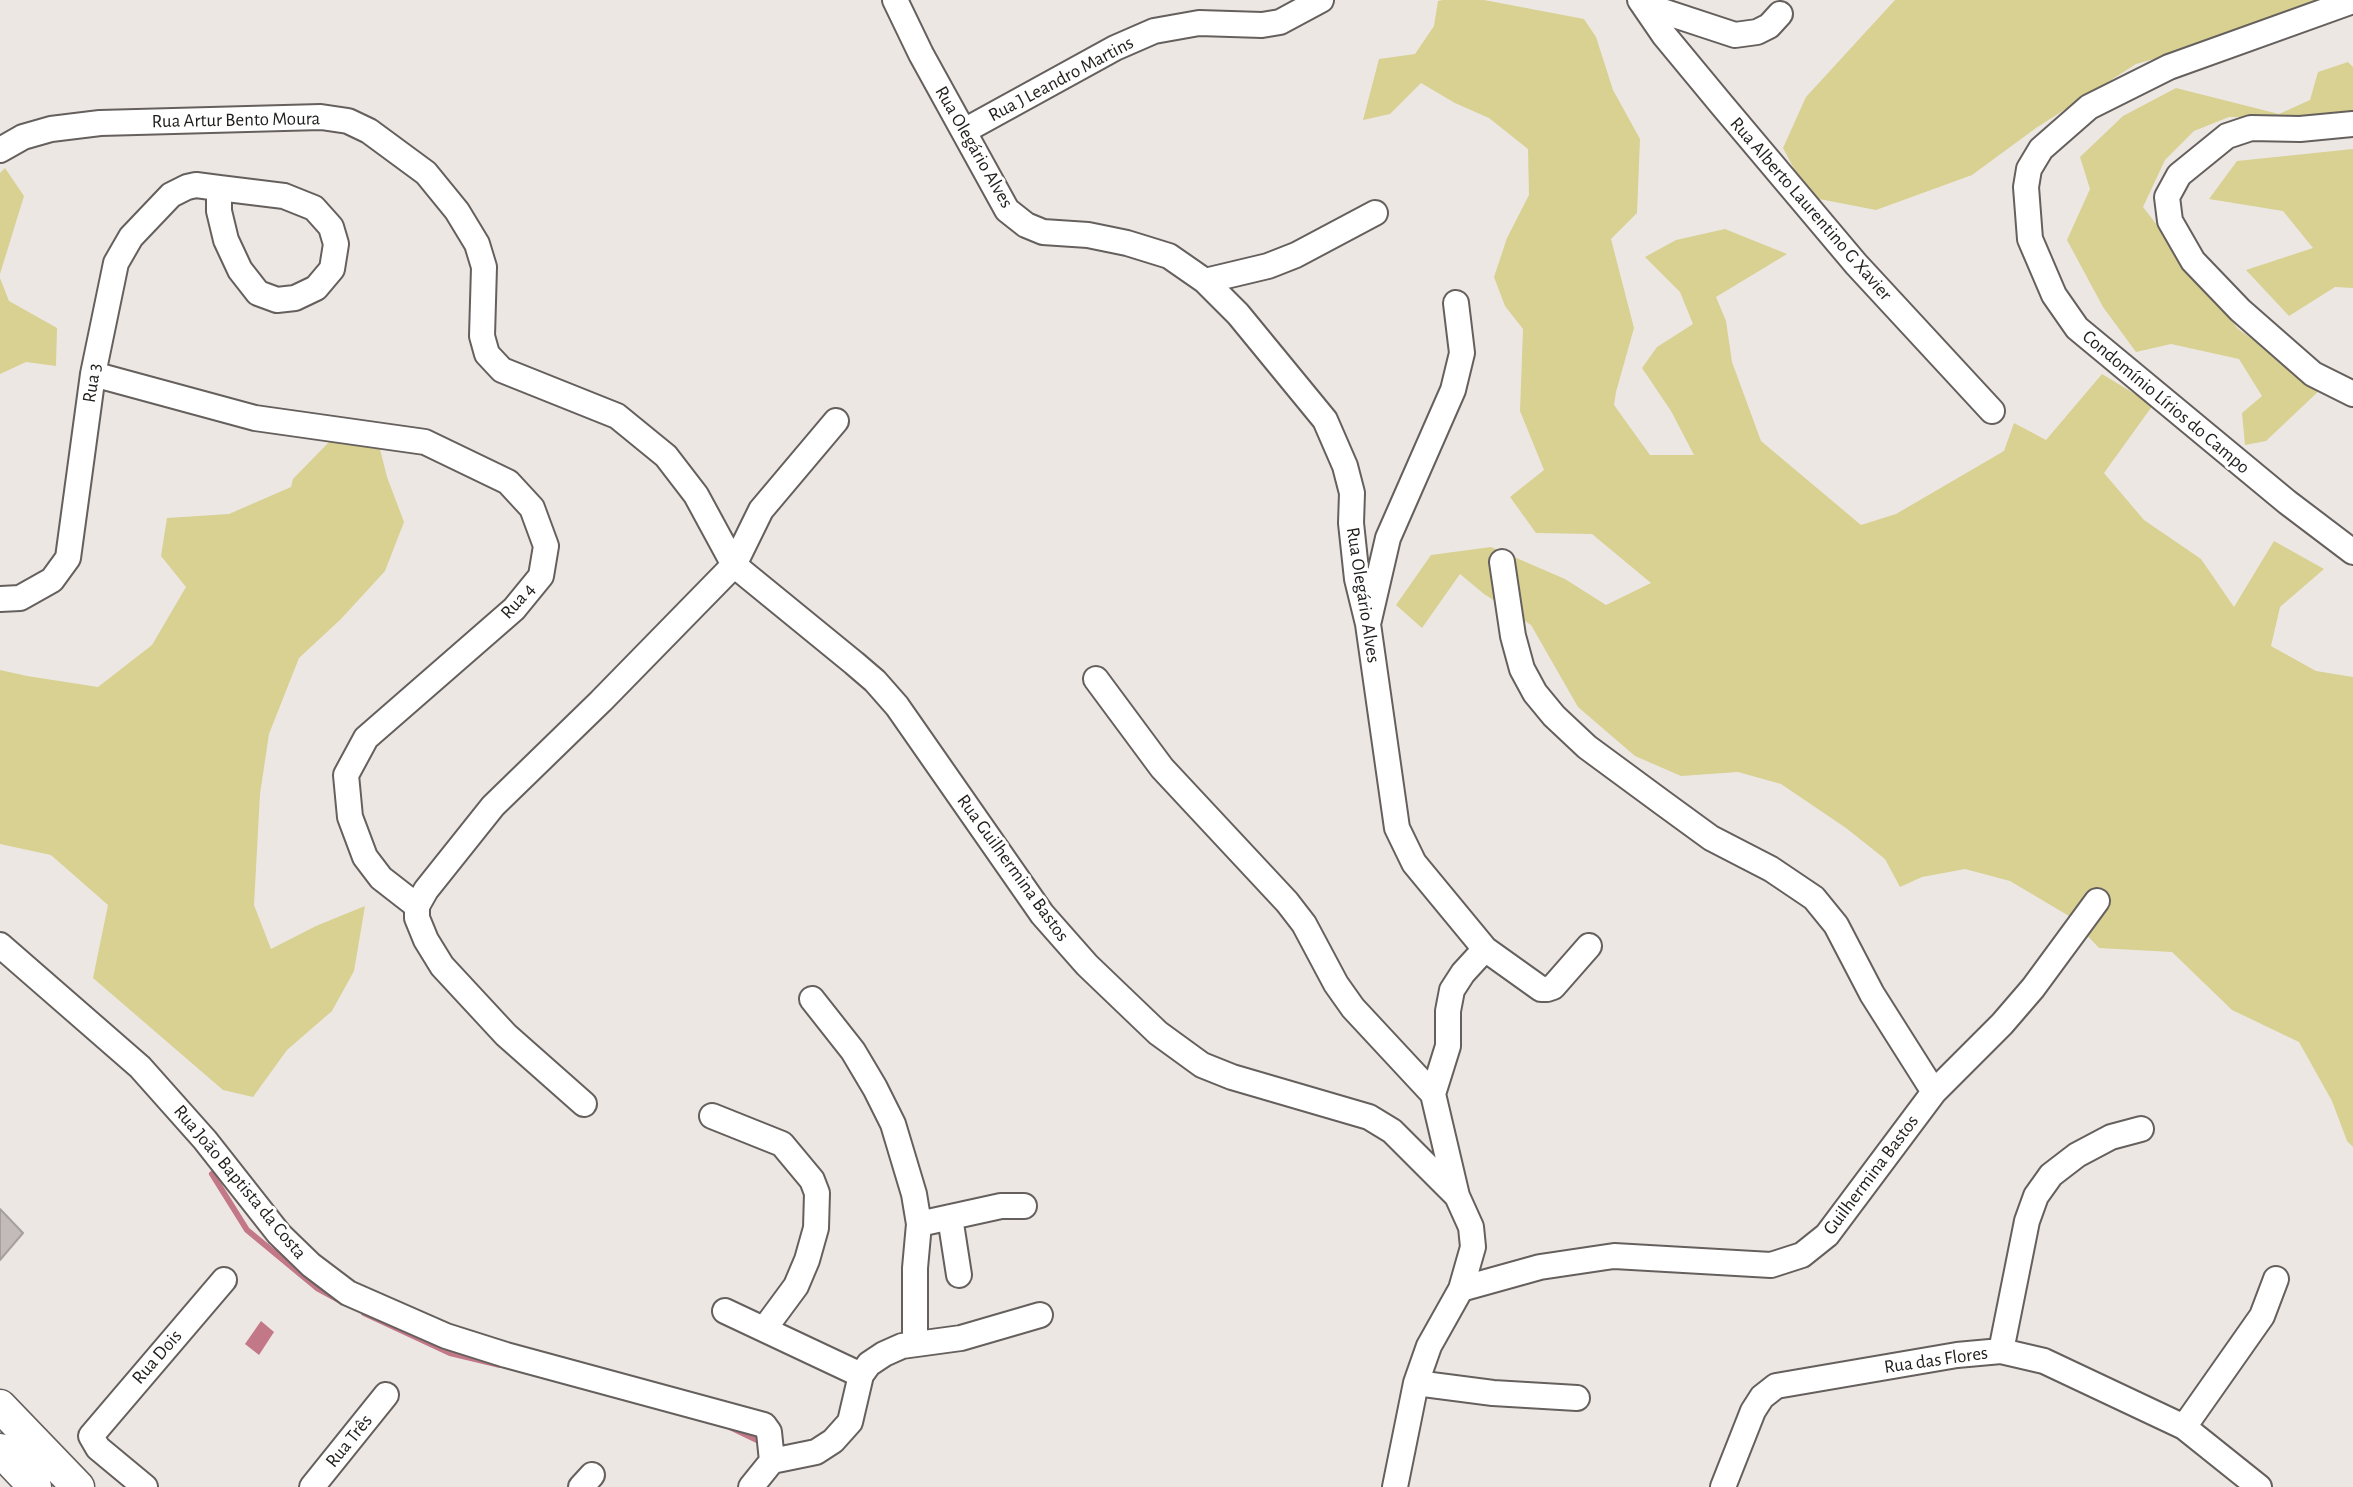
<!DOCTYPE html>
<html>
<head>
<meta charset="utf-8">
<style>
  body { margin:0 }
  canvas { display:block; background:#ece7e3 }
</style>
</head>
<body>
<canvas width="2353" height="1487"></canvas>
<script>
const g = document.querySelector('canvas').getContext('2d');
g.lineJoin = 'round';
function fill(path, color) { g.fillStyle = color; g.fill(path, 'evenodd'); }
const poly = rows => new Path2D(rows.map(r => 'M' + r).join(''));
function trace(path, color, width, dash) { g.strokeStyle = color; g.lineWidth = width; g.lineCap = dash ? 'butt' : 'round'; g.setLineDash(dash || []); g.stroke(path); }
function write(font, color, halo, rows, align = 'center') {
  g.font = font + ' "Alegreya Sans",sans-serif'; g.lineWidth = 6; g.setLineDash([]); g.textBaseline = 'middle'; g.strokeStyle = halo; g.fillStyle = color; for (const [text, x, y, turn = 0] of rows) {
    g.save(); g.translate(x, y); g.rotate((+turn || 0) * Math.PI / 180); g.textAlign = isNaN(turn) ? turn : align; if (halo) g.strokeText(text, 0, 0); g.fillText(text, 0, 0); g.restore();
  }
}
const green = poly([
  [1443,0,1484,0,1584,19,1596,37,1613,90,1640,139,1637,213,1611,239,1634,328,1616,392,1614,405,1650,455,1694,455,1671,411,1642,368,1657,347,1693,324,1680,292,1645,257,1676,240,1725,229,1787,254,1716,297,1726,321,1732,362,1761,441,1861,525,1896,514,2004,451,2014,423,2046,440,2102,374,2153,405,2104,473,2144,520,2201,559,2234,607,2274,541,2324,569,2280,607,2271,646,2316,671,2353,677,2353,1147,2347,1141,2332,1101,2299,1042,2232,1010,2172,952,2099,948,2069,916,2010,881,1965,869,1922,877,1900,887,1885,859,1846,828,1781,784,1738,772,1681,776,1635,756,1578,707,1531,625,1484,594,1460,574,1422,628,1396,605,1431,555,1491,547,1565,579,1606,605,1651,583,1592,534,1536,533,1510,497,1544,470,1520,411,1523,329,1505,306,1494,277,1507,238,1529,195,1528,149,1489,118,1455,103,1421,83,1390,114,1363,120,1379,59,1415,54,1434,26,1438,1],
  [1895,0,2319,0,2316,4,2260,29,2136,64,2036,128,1972,175,1876,210,1809,197,1783,148,1806,97],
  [2348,62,2353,67,2353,114,2324,119,2229,117,2194,131,2165,160,2143,207,2238,329,2322,388,2266,441,2245,445,2242,413,2262,396,2239,359,2171,344,2136,352,2103,307,2067,240,2090,189,2080,157,2123,116,2176,88,2279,114,2310,100,2318,72],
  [2353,149,2353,288,2335,287,2289,316,2246,270,2313,248,2283,211,2209,199,2237,161],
  [5,168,24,196,0,274,0,173],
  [0,278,9,301,57,328,56,366,26,362,0,374],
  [329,442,379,445,387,477,404,522,385,571,341,619,299,658,269,734,260,794,254,905,271,949,316,926,365,906,354,971,332,1011,287,1050,253,1097,223,1090,93,978,108,905,51,855,0,844,0,670,27,676,98,687,152,645,186,587,161,556,167,518,229,514,291,487,293,479]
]);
const water = poly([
  [261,1321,274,1332,259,1355,245,1344]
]);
const stream = poly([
  [212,1174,247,1230,317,1288,339,1300],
  [364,1313,450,1353,500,1365],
  [730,1427,757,1440]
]);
const building = poly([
  [0,1209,23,1233,0,1260,0,1209]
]);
const minor = poly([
  [895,0,921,54,1007,210,1026,225,1043,232,1088,235,1127,243,1169,256,1205,281,1238,314,1325,420,1345,466,1352,493,1351,523,1357,579,1368,624,1397,828,1414,863,1485,949,1463,973,1452,990,1448,1011,1448,1046,1433,1094,1457,1196],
  [1640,0,1664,35,1722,105,1856,264,1992,411],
  [2353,1,2169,67,2089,107,2041,149,2029,169,2026,187,2030,239,2054,295,2077,328,2287,502,2353,552],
  [1644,5,1735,35,1757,32,1769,26,1780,14],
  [2353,124,2300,129,2251,128,2227,136,2179,175,2167,197,2170,221,2193,261,2240,310,2313,374,2353,394],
  [964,131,1115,48,1154,31,1199,23,1262,25,1280,22,1321,0],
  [0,150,23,137,51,129,100,123,321,117,348,121,369,131,426,173,457,211,477,244,484,267,482,336,487,354,502,370,617,416,666,456,696,495,734,565,854,663,875,681,897,706,1042,914,1087,965,1158,1033,1202,1065,1232,1077,1369,1117,1392,1131,1457,1196,1471,1227,1473,1247,1461,1289,1429,1346,1416,1383,1395,1487],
  [1205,281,1268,266,1296,255,1375,213],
  [93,374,255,418,425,442,508,482,532,508,546,546,541,576,514,609,366,738,346,775,350,817,365,857,381,878,417,906],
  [0,599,20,598,52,580,68,558,93,374,116,263,131,237,171,195,187,187,196,185,219,188,284,196,314,208,331,227,336,244,332,269,316,288,295,298,277,300,258,293,240,270,226,240,219,211,219,188],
  [1369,620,1388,538,1453,390,1462,353,1456,303],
  [1096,679,1162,768,1287,902,1304,924,1336,984,1353,1008,1433,1094],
  [0,945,140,1067,205,1140,279,1234,311,1265,348,1293,446,1336,506,1355,764,1425,769,1432,772,1461],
  [1485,949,1541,989,1547,989,1553,987,1589,946],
  [812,999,853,1051,875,1088,893,1124,914,1194,919,1224,915,1268,915,1343],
  [1934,1092,2002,1024,2033,988,2097,901],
  [584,1104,506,1035,442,966,426,940,417,918,417,906,426,890,493,806,601,701,734,565,761,510,836,421],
  [712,1116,782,1144,812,1180,817,1193,816,1228,807,1260,796,1286,765,1328],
  [950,1217,959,1275],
  [919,1224,1001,1206,1024,1206],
  [1461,1289,1540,1267,1614,1256,1771,1265,1802,1255,1827,1235,1934,1092,1872,994,1836,925,1814,898,1771,869,1711,838,1663,803,1587,747,1554,716,1535,693,1522,669,1513,636,1502,562],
  [725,1311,861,1375],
  [2001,1351,2027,1221,2036,1196,2051,1175,2077,1155,2111,1137,2141,1129],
  [1416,1383,1493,1393,1577,1398],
  [2184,1427,2262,1316,2276,1279],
  [145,1487,98,1448,91,1436,224,1280],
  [312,1487,386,1395],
  [581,1487,592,1475],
  [751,1487,772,1461,816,1452,833,1441,850,1422,861,1375,869,1364,884,1354,902,1346,961,1338,1040,1315],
  [1723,1487,1753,1411,1762,1397,1776,1386,1957,1355,2001,1351,2044,1361,2184,1427,2259,1487]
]);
const major = poly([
  [0,1406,78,1487],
  [0,1450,35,1487]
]);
const streetNames = [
  ["Rua J Leandro Martins",1061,79,-28],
  ["Rua Artur Bento Moura",236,120,-1],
  ["Rua Olegário Alves",974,147,60],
  ["Rua Alberto Laurentino G Xavier",1811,209,49],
  ["Rua 3",92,383,-81],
  ["Condomínio Lírios do Campo",2166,402,40],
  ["Rua Olegário Alves",1363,595,81],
  ["Rua 4",518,601,-48],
  ["Rua Guilhermina Bastos",1013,868,54],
  ["Guilhermina Bastos",1871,1175,-53],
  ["Rua João Baptista da Costa",240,1182,50],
  ["Rua Dois",157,1357,-49],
  ["Rua das Flores",1936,1360,-8],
  ["Rua Três",349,1441,-51]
];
fill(green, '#d8d192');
fill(water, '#c37888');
trace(stream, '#c37888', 6);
fill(building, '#c2bbba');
trace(building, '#a69f9e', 2);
trace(minor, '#65605d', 28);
trace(major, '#65605d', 35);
trace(minor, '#fff', 24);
trace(major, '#fff', 32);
write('19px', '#201e1c', '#fff', streetNames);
</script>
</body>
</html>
